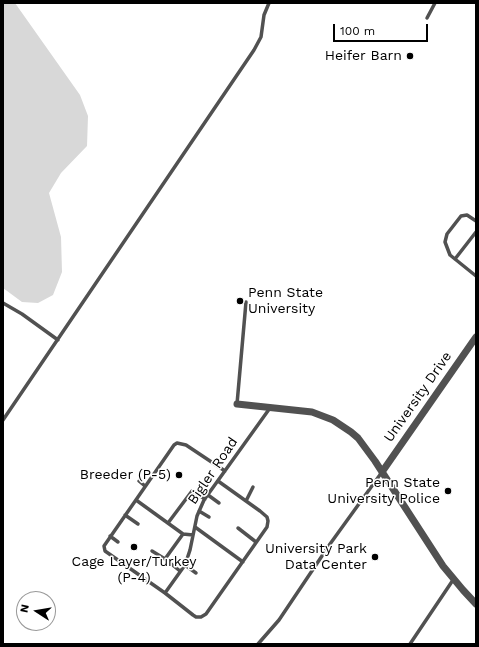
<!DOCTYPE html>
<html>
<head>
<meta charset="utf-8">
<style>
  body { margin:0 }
  #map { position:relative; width:479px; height:647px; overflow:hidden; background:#fff; font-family:"Work Sans",sans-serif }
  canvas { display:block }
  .frame { position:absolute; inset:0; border:4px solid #000; pointer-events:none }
  .north { position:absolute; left:16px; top:591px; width:40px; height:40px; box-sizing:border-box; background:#fff; border:1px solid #999; border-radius:50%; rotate:282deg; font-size:11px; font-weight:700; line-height:16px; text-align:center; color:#000 }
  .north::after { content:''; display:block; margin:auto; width:14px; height:18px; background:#000; clip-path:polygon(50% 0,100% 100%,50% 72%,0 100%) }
  .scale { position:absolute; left:333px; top:24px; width:95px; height:18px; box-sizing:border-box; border:2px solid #000; border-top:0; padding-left:5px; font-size:12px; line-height:14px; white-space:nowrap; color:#000; -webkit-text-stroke:3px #fff; paint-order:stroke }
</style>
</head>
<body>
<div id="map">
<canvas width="479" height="647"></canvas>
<div class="frame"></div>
<div class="north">N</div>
<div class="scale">100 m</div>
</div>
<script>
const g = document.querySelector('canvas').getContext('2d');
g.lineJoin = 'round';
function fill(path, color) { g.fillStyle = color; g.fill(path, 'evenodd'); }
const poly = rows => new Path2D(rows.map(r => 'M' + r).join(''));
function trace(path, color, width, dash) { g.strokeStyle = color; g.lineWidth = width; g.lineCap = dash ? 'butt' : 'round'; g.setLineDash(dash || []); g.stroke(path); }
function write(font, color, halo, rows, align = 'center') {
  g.font = font + ' "Work Sans",sans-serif'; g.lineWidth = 3; g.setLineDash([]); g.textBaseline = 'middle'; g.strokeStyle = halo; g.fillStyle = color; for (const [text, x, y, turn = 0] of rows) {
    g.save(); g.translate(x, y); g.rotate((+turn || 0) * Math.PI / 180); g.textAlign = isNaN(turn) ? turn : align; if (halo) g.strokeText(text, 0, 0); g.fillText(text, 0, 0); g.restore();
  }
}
const green = poly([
  [3,3,15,3,80,95,88,116,87,146,61,173,49,193,61,237,62,272,53,295,38,303,22,302,3,288]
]);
const lane = poly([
  [427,18,435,3],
  [476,221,467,215,461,216,447,234,445,242,450,255,476,276],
  [455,259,476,232],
  [3,303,22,314,58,340],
  [237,404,246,302],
  [3,420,254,50,261,37,264,15,269,3],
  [139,481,145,486],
  [218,481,260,511,267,517,268,521,267,527,206,614,201,617,196,617,193,615,165,593,105,551,104,546,174,445,177,443,186,445,225,471],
  [208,495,219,503],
  [136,500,183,534,193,535],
  [246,501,253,487],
  [199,511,209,517],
  [125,515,138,524],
  [168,523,192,491,205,499],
  [195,527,243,562],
  [238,528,256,542],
  [110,536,118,542],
  [152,551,165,559],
  [185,565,196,573],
  [180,571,165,559,183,534],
  [165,593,185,565,190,550,197,516,204,500,270,408],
  [258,644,279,620,330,544,382,472],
  [410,644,453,580]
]);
const street = poly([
  [237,404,312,412,333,420,351,432,358,438,375,461,443,566,463,590,476,604],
  [382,472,476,337]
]);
const markers = [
  [410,56,4,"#000"],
  [240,301,4,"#000"],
  [179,475,4,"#000"],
  [448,491,4,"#000"],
  [134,547,4,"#000"],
  [375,557,4,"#000"]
];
const poiNames = [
  ["Heifer Barn",402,56],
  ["Penn State",248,293,"left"],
  ["University",248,309,"left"],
  ["Breeder (P-5)",171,475],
  ["Penn State",440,483],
  ["University Police",440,499],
  ["University Park",367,549],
  ["Data Center",367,565],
  ["Cage Layer/Turkey",134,562,"center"],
  ["(P-4)",134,578,"center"]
];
const streetNames = [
  ["University Drive",418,397,-55],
  ["Bigler Road",213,471,-56]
];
fill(green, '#d8d8d8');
trace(lane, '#515151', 3.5);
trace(street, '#515151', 7);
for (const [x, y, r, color] of markers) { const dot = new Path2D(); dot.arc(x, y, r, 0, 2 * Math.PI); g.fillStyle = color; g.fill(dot); trace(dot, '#fff', 1.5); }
write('14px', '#000', '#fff', poiNames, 'right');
write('14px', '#000', '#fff', streetNames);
</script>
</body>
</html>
